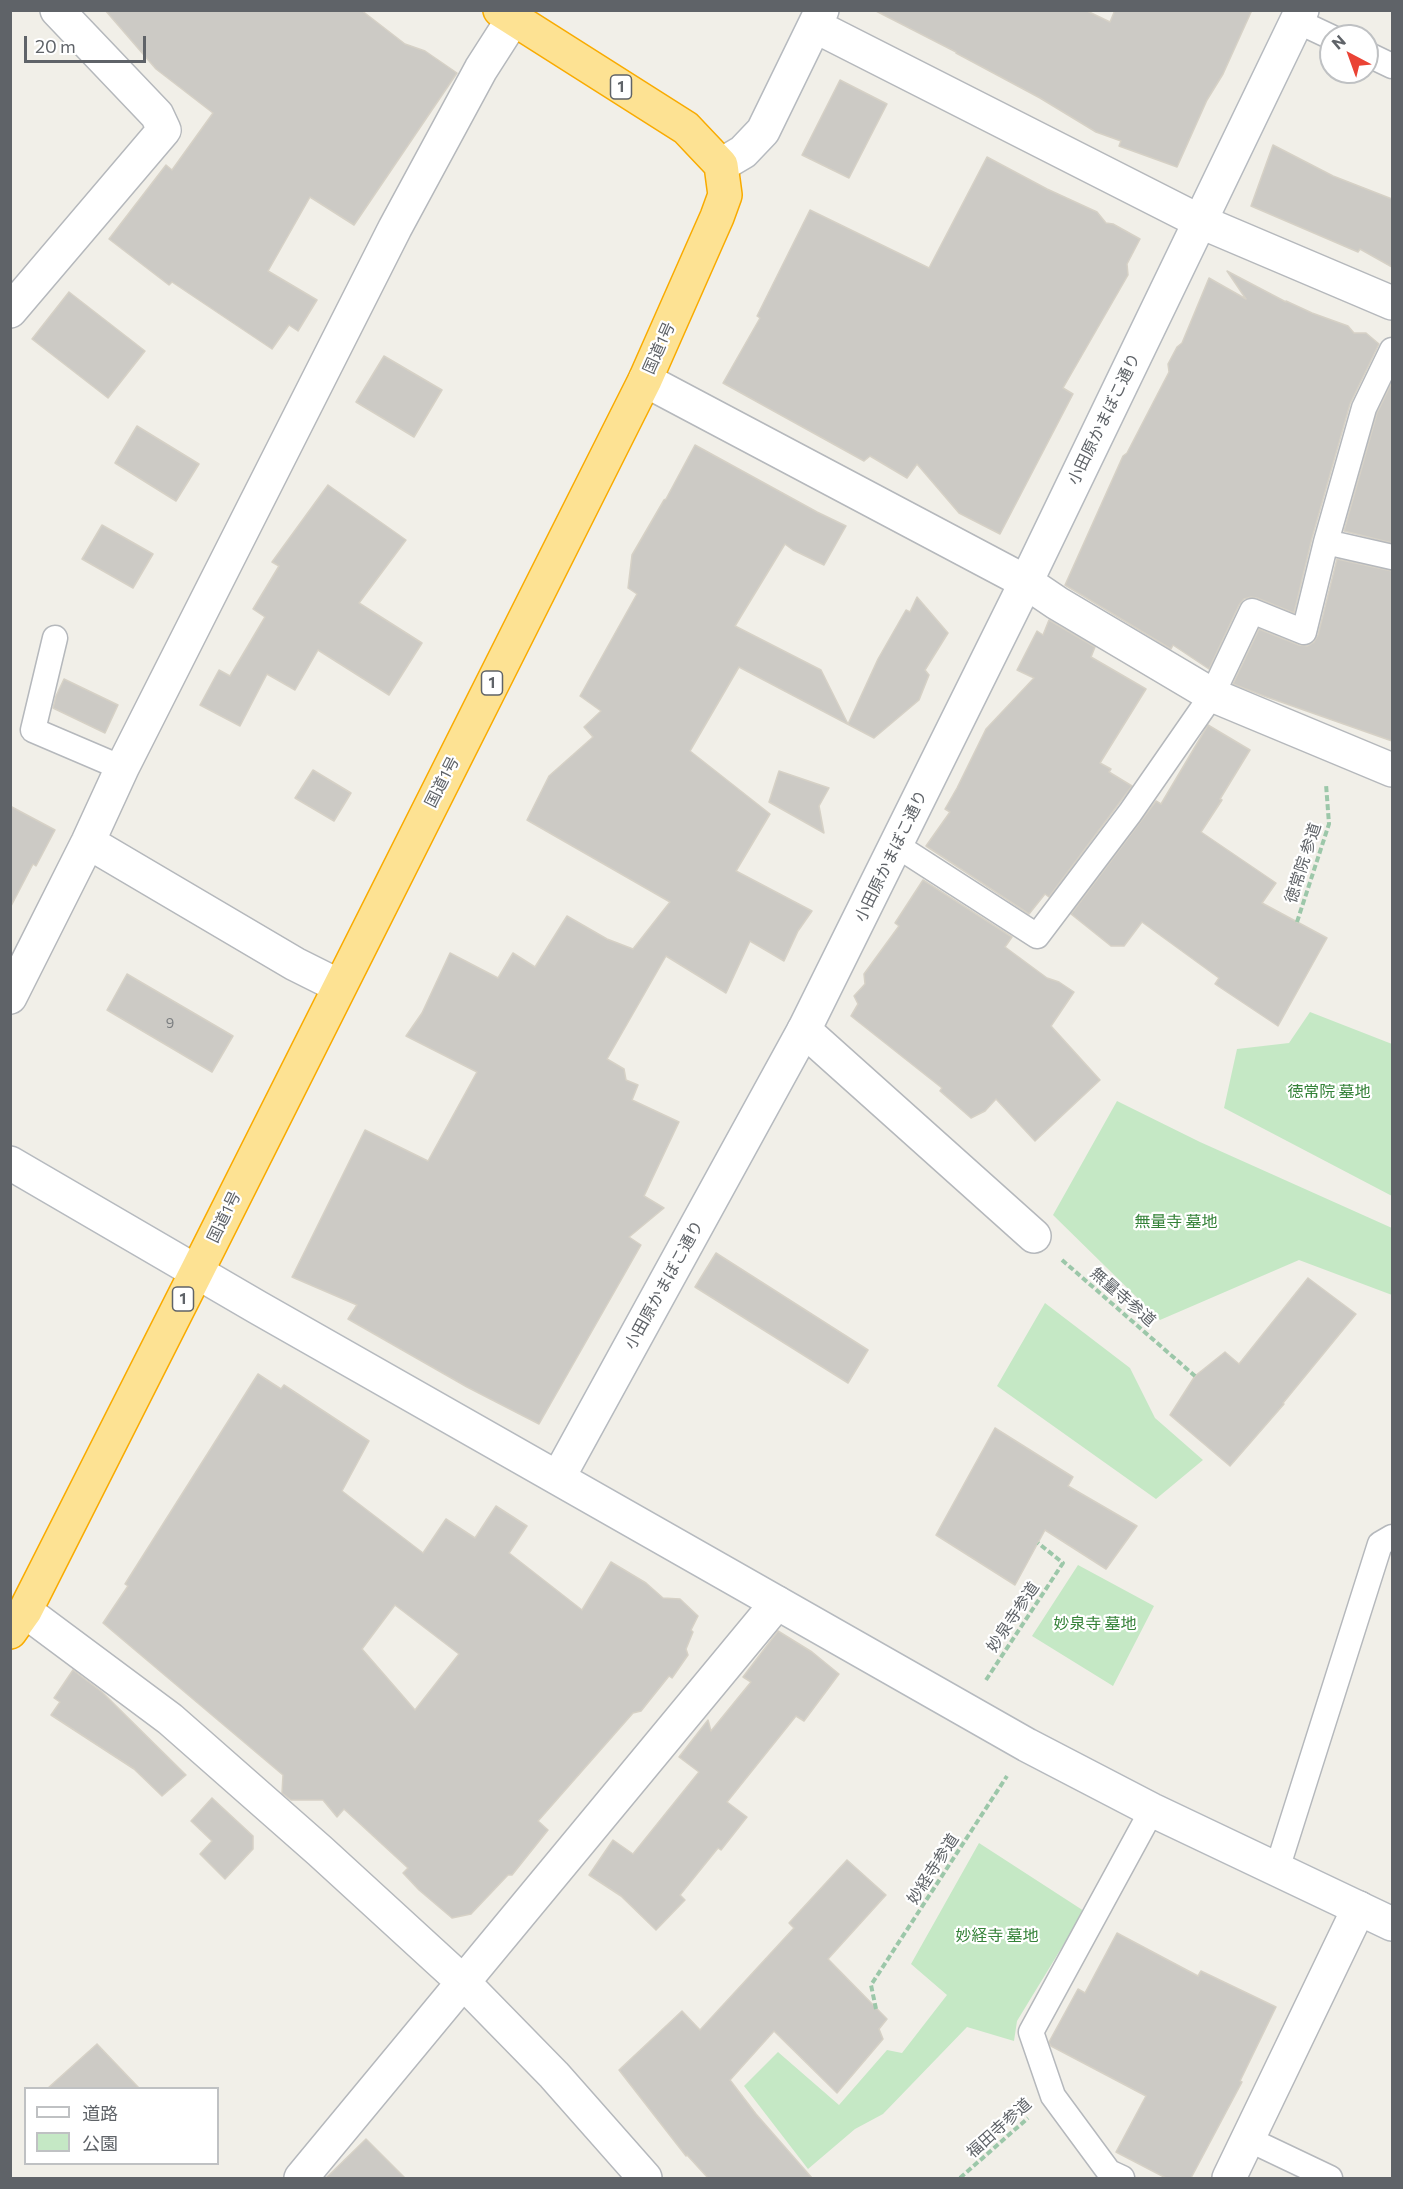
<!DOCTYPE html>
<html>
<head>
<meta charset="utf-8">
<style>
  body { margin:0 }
  #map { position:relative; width:1403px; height:2189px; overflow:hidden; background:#f1efe8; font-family:Commissioner,"Noto Sans JP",sans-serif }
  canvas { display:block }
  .frame { position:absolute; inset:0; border:12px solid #5f6368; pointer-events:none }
  .legend { position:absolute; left:24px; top:2087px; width:195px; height:78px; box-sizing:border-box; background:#fff; border:2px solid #bfc1c3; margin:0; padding:8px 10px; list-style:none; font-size:18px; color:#5f6368 }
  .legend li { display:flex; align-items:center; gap:12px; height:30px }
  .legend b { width:30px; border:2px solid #bfc1c3 }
  .north { position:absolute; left:1319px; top:24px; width:60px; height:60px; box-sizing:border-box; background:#fff; border:2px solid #bfc1c3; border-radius:50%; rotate:319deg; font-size:16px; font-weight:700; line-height:24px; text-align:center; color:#5f6368 }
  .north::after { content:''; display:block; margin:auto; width:21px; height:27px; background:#ea4335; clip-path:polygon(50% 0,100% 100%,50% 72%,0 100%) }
  .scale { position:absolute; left:24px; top:36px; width:122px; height:27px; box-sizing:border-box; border:3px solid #5f6368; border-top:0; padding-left:8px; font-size:18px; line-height:21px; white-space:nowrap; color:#5f6368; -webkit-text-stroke:4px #fff; paint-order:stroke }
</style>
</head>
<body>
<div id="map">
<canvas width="1403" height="2189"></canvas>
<div class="frame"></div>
<ul class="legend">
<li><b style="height:8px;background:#fff"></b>道路</li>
<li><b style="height:16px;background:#c5e8c5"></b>公園</li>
</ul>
<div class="north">N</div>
<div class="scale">20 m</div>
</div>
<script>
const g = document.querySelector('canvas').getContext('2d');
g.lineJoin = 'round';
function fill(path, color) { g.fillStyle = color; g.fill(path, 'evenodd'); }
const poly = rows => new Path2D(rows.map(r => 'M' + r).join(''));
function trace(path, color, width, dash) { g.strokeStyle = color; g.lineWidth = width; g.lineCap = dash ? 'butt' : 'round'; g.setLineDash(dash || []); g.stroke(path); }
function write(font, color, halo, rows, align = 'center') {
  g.font = font + ' Commissioner,"Noto Sans JP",sans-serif'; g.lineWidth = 4.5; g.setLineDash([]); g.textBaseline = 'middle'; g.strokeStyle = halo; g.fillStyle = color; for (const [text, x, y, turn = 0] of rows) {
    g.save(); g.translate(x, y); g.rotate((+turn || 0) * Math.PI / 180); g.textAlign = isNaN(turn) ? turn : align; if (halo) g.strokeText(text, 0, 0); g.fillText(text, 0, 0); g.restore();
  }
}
const green = poly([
  [1310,1012,1392,1044,1392,1196,1224,1108,1237,1049,1289,1043],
  [1117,1101,1200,1142,1392,1228,1392,1295,1299,1260,1160,1320,1053,1215],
  [1045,1303,1130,1368,1155,1418,1203,1460,1156,1499,997,1386],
  [1078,1565,1154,1606,1113,1686,1032,1636],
  [979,1843,1084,1911,1017,2021,1014,2041,967,2027,883,2114,855,2129,808,2169,744,2086,778,2052,839,2105,887,2050,902,2053,947,1995,911,1964]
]);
const building = poly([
  [105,10,361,10,405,44,425,51,457,73,354,225,310,197,268,271,317,300,298,331,289,325,272,349,172,282,169,285,109,239,166,165,172,170,213,113,156,69,105,10],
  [874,10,1085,10,1110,22,1115,10,1252,10,1223,74,1207,100,1177,167,1119,146,1121,141,1096,132,1040,98,956,53,956,52,874,10],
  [840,80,887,104,849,178,802,155,840,80],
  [1273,145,1333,176,1392,199,1392,267,1360,249,1358,252,1251,206,1273,145],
  [987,157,1047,189,1097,212,1106,223,1113,224,1140,239,1127,264,1128,275,1063,388,1073,394,1000,534,959,513,917,464,907,478,870,456,864,461,723,383,760,318,757,316,810,210,929,268,987,157],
  [1227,271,1286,302,1286,301,1312,313,1348,326,1354,333,1366,333,1379,344,1350,404,1312,538,1294,613,1257,598,1251,597,1244,599,1239,605,1209,669,1173,645,1171,649,1065,585,1123,456,1127,453,1169,372,1168,364,1177,347,1182,343,1209,278,1246,299,1227,271],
  [69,292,145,351,108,398,32,339,69,292],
  [384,356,442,390,414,437,356,402,384,356],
  [1392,382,1392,543,1344,531,1377,413,1392,382],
  [137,426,199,464,176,501,115,463,137,426],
  [695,445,817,512,846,526,824,565,793,550,785,544,735,626,821,670,848,724,878,659,906,610,910,612,917,597,948,633,925,670,929,675,919,700,874,738,739,667,690,751,770,814,736,871,812,911,798,931,784,961,750,941,726,993,666,956,607,1059,624,1069,626,1080,638,1085,632,1100,679,1122,644,1196,664,1208,629,1237,641,1245,539,1424,467,1387,348,1319,357,1305,292,1277,365,1130,428,1161,477,1072,406,1036,422,1013,450,953,498,978,513,953,535,967,567,916,607,939,633,949,670,902,527,820,549,776,593,737,584,727,601,711,580,696,637,594,628,588,632,555,664,500,666,499,695,445],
  [328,485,406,540,359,603,422,643,389,695,318,650,295,690,267,674,240,726,200,705,219,670,230,676,265,617,253,609,279,566,272,562,328,485],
  [102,525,153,554,133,588,82,559,102,525],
  [1337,559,1392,571,1392,741,1264,696,1233,684,1259,629,1299,645,1307,646,1314,642,1318,635,1337,559],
  [1049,620,1095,647,1091,657,1146,689,1100,763,1111,769,1109,772,1132,786,1049,897,1045,894,1029,914,926,846,950,812,945,809,957,788,986,729,1034,678,1017,670,1037,631,1043,635,1049,620],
  [64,679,118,705,105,733,53,708,56,696,64,679],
  [1208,725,1250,750,1220,799,1222,800,1201,832,1276,883,1262,903,1327,938,1278,1026,1215,984,1219,978,1142,922,1124,946,1111,946,1071,914,1156,801,1161,804,1208,725],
  [313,770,351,793,334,821,295,798,313,770],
  [779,771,829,788,819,806,824,833,769,802,779,771],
  [10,806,55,830,36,866,33,864,10,908,10,806],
  [923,880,1012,937,1005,947,1047,978,1059,982,1074,992,1051,1026,1100,1080,1035,1141,996,1099,985,1111,971,1118,940,1091,942,1088,851,1016,858,1004,854,996,865,984,864,974,899,926,895,923,923,880],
  [127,974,233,1036,212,1072,107,1010,127,974],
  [716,1253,868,1350,848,1383,695,1287,716,1253],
  [1308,1278,1356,1314,1283,1403,1284,1404,1230,1466,1170,1415,1195,1376,1225,1352,1239,1364,1308,1278],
  [258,1374,281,1389,284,1385,369,1441,342,1491,423,1553,446,1519,475,1538,496,1506,527,1526,509,1553,582,1610,611,1562,646,1583,663,1598,680,1599,698,1616,691,1630,693,1632,686,1649,688,1655,672,1678,669,1676,641,1711,633,1713,538,1821,548,1830,512,1875,508,1875,471,1914,452,1918,419,1890,403,1873,408,1868,344,1809,337,1817,323,1800,291,1800,282,1793,283,1775,103,1623,128,1586,125,1584,258,1374],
  [395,1605,459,1654,415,1710,362,1649,395,1605],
  [995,1428,1073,1477,1068,1486,1137,1526,1106,1569,1045,1530,1015,1585,936,1535,995,1428],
  [778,1631,812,1652,839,1674,804,1721,796,1716,727,1802,747,1817,721,1850,718,1848,680,1895,685,1900,656,1930,621,1896,589,1875,613,1840,633,1854,699,1772,679,1757,708,1720,711,1731,751,1682,743,1677,778,1631],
  [73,1670,102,1692,186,1775,162,1796,134,1769,51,1715,60,1702,54,1698,73,1670],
  [212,1798,253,1836,253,1849,225,1879,200,1854,212,1841,191,1821,212,1798],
  [847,1860,886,1895,828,1959,887,2019,879,2029,883,2039,837,2093,774,2031,730,2080,756,2114,812,2178,708,2178,687,2155,686,2156,619,2070,682,2011,700,2030,794,1928,789,1923,847,1860],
  [1117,1933,1198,1976,1201,1971,1276,2007,1240,2081,1242,2082,1191,2178,1166,2178,1116,2152,1146,2096,1051,2046,1049,2042,1078,1989,1085,1993,1117,1933],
  [97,2044,139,2088,48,2088,97,2044],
  [366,2139,405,2178,326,2178,366,2139]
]);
const path = poly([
  [1297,922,1329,824,1326,784],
  [1062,1260,1195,1376],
  [986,1680,1063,1563,1038,1543],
  [876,2009,871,1985,1007,1776],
  [960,2178,1028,2118]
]);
const lane = poly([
  [1297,21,1331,37],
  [1367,54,1392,66],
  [1326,542,1392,557],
  [55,638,33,730,122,768],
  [896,845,1037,936,1130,813,1212,695,1252,611,1304,632,1326,542,1364,408,1392,350],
  [1277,1869,1380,1544,1392,1537],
  [1248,2139,1330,2178],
  [1122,2178,1109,2172,1053,2096,1031,2032,1152,1810]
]);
const street = poly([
  [815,26,1199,221,1392,303],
  [10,311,164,130,157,115,57,10],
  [645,380,1026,582,1057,603,1212,695,1392,770],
  [88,842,295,964,339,986],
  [10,997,88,842,122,768,395,228,481,69,513,19],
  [804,1030,1034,1236],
  [25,1611,170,1719,320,1851,463,1982,554,2075,645,2178],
  [301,2178,777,1603],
  [1229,2178,1359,1908]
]);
const secondary = poly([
  [721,165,743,152,763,131,822,10],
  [10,1163,257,1307,1027,1745,1152,1810,1392,1924],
  [558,1478,804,1030,1026,582,1302,10]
]);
const highway = poly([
  [10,1632,25,1611,197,1271,645,380,717,217,725,195,721,165,686,128,500,10]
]);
const numberNames = [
  ["9",170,1023]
];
const shields = [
  [621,87,21],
  [492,683,21],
  [183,1299,21]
];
const shieldNames = [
  ["1",621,87],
  ["1",492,683],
  ["1",183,1299]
];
const streetNames = [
  ["国道1号",659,348,-66],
  ["小田原かまぼこ通り",1104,419,-64],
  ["国道1号",442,782,-63],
  ["小田原かまぼこ通り",891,856,-64],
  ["徳常院 参道",1303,863,-72],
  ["国道1号",224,1217,-64],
  ["小田原かまぼこ通り",664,1285,-61],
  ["無量寺参道",1123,1297,41],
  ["妙泉寺参道",1013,1617,-56],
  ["妙経寺参道",933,1869,-57],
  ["福田寺参道",999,2128,-42]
];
const parkNames = [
  ["徳常院 墓地",1329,1092],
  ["無量寺 墓地",1176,1222],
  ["妙泉寺 墓地",1095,1624],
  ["妙経寺 墓地",997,1936]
];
fill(green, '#c5e8c5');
fill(building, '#cccac5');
trace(building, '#d6d1c6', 1.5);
trace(lane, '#b5b8bc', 27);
trace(street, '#b5b8bc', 36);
trace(secondary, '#b6babf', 36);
trace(highway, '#f9ab00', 36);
trace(path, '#9cc7a9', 4, [6, 3]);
trace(lane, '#fff', 24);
trace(street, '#fff', 33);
trace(secondary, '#fff', 33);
trace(highway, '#fde293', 33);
write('14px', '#7a7d7f', null, numberNames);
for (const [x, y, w] of shields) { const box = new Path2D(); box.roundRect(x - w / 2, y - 12, w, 24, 4.5); g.fillStyle = '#fff'; g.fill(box); trace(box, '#5f6368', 1.5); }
write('bold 15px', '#5f6368', null, shieldNames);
write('16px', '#5f6368', '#fff', streetNames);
write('16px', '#348238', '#fff', parkNames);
</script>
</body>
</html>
